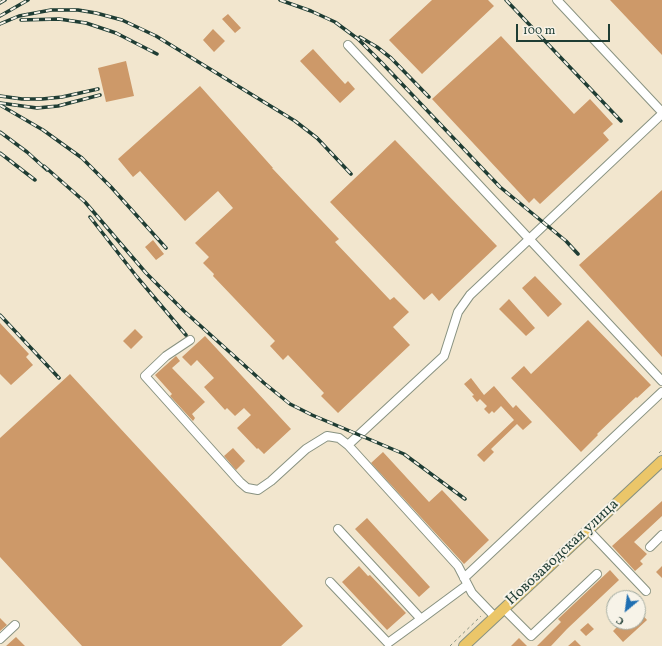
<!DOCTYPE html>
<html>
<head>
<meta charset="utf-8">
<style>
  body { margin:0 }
  #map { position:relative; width:662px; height:646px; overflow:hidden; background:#f2e6ce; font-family:Vollkorn,serif }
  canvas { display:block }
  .north { position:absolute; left:606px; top:590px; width:40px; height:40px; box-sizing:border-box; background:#f7f3e8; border:1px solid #a1aaa0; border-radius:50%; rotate:209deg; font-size:11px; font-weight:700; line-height:16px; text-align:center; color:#1f3d34 }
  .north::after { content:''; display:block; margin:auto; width:14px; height:18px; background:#1f6fb2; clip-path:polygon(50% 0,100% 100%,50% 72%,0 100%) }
  .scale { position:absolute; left:516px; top:24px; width:94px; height:18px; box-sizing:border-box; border:2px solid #1f3d34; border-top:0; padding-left:5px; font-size:12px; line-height:14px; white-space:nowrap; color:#1f3d34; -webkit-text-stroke:3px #f7f3e8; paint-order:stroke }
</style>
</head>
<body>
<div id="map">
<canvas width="662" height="646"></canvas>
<div class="north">С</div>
<div class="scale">100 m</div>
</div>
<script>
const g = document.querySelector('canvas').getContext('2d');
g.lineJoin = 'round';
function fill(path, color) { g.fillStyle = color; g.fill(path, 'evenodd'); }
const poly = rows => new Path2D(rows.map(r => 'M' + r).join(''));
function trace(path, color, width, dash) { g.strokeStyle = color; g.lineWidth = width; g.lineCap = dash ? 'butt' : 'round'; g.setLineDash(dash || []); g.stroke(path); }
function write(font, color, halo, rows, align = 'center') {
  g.font = font + ' Vollkorn,serif'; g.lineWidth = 4; g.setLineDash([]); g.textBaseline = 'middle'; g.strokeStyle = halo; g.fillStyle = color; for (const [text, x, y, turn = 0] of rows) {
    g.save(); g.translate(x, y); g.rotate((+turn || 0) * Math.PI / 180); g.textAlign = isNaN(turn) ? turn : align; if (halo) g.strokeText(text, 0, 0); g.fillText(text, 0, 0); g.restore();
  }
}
const building = poly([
  [432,0,488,0,494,6,422,74,389,40],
  [610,0,662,0,662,55],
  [228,14,241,28,235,33,222,19],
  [213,29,225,41,214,52,203,40],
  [501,36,574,114,590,99,613,124,603,133,609,140,540,204,534,198,529,203,432,99],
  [313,49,345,84,348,81,355,89,340,103,300,61],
  [126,61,134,96,106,102,98,68],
  [200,86,273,168,272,168,339,239,335,242,390,300,394,297,409,312,393,327,410,345,338,413,321,396,324,393,288,355,283,360,270,346,275,341,213,276,214,274,203,263,209,257,195,243,233,208,218,191,185,221,140,171,133,177,118,159],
  [395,140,497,246,439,301,432,293,424,300,330,202],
  [662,190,662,357,579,265],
  [153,240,164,254,156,260,145,247],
  [535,276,562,304,548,317,522,288],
  [509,299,535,328,526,336,499,309],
  [588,320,651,385,637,398,636,397,597,434,598,435,581,452,511,378,524,366,531,374],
  [0,323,29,354,26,357,33,365,11,385,0,374],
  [135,329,143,337,131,349,123,341],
  [205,336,291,429,264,454,258,448,257,449,237,428,251,415,244,408,235,416,227,408,225,410,204,387,214,378,197,360,191,366,182,357],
  [176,356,180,361,172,368,205,402,192,414,195,418,193,421,170,396,172,394,155,375],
  [70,374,303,626,281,646,82,646,0,557,0,438],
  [471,378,484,395,494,386,513,408,516,405,532,422,523,430,517,424,491,449,494,452,484,462,477,455,514,420,501,406,494,413,492,411,489,414,484,409,487,406,480,399,477,402,472,396,474,395,464,384],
  [233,448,245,461,236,470,224,456],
  [383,452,429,502,442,490,489,540,464,564,371,463],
  [662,501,662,516,634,542,647,554,640,561,643,564,635,571,612,546],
  [367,518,430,587,419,597,355,529],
  [359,566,368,576,370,575,406,613,387,630,342,582],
  [662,566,662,578,656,572],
  [610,570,619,580,567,629,551,646,537,646,561,622,558,619],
  [614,602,614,616,607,609],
  [638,610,647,620,623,642,613,631,622,622,638,622],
  [0,618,7,625,0,631],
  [588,623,594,629,586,636,580,630],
  [16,637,25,646,6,646],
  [519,638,527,646,511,646],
  [575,640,581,646,568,646]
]);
const path = poly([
  [659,453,662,450],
  [450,646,481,616]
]);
const minor = poly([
  [557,0,662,112],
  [348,45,662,381],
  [190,340,166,356,145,376,240,482,247,488,258,490,271,481,306,449,327,436,339,438,348,445,458,566,472,593,495,617],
  [348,445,444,356,458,312,470,295,662,114],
  [338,529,421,619,467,585],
  [588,530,646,591],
  [650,547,662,535],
  [464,578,662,392],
  [330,582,388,643,421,619],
  [504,609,531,636,597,574],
  [0,639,15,625]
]);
const major = poly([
  [464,646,662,461]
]);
const rail = poly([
  [280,0,311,11,335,22,358,39,382,63,500,187,566,241,578,254],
  [506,0,621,121],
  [0,3,5,0],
  [0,16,28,0],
  [21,20,59,19,86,23,116,33,157,54],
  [0,24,19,16,51,10,78,10,96,13,122,20,156,36,295,121,317,138,351,174],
  [360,37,377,47,391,58,429,97],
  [0,96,22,99,42,99,62,97,98,89],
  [0,103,37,108,58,106,100,95],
  [0,105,43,130,82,158,111,187,166,248],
  [0,132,27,152,47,170],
  [0,153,35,180],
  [44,166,85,202,146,273,184,311,264,383,290,404,312,415,404,454,465,499],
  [90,217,137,277,186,335],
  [0,315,59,378]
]);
const streetNames = [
  ["Новозаводская улица",563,553,-43]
];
fill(building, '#cd9969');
trace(minor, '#889281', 10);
trace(major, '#889281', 12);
trace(path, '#889281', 1, [3, 3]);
trace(minor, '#fff', 8);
trace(major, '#ebc669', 10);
trace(rail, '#1f3d34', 3.5);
trace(rail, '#f7f3e8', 2, [6]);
write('15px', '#1f3d34', '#f7f3e8', streetNames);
</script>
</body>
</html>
